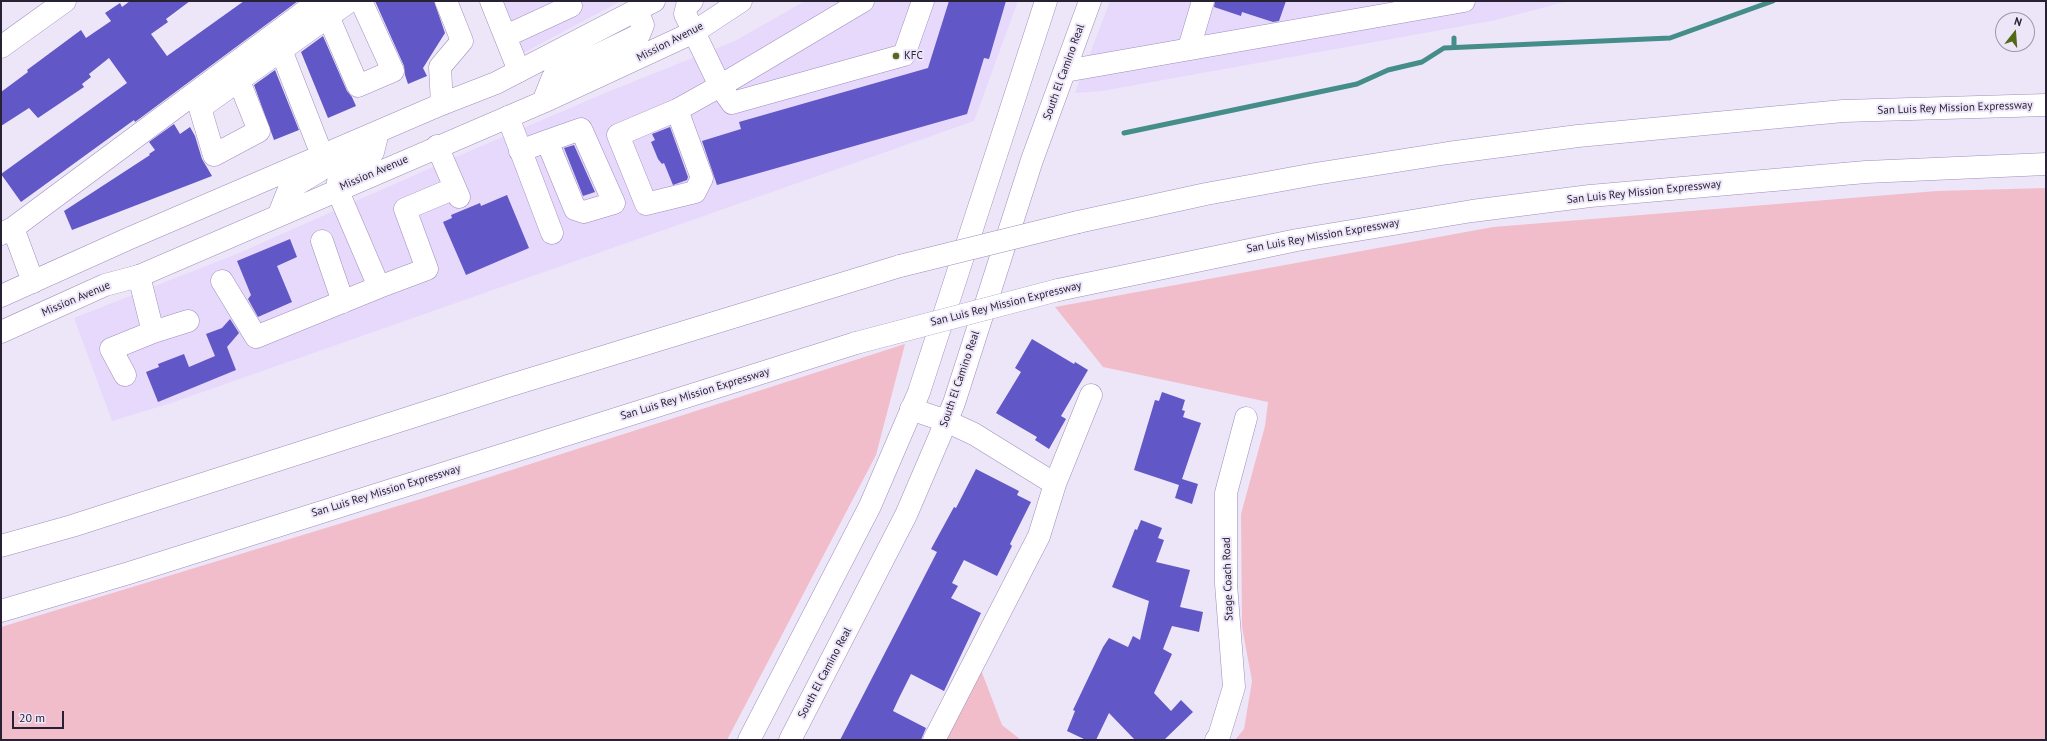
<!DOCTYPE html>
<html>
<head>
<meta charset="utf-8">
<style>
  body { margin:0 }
  #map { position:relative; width:2047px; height:741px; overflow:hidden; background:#ede6f9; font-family:"PT Sans",sans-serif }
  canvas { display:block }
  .frame { position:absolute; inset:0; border:2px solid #282133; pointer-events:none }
  .north { position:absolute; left:1995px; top:12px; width:40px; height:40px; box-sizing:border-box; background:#ede6f9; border:1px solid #9e97aa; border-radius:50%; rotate:17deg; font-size:11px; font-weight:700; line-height:16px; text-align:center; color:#282133 }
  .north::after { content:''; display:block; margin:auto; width:14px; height:18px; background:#546916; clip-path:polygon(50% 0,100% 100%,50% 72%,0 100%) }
  .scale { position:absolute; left:12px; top:711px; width:52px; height:18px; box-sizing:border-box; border:2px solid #282133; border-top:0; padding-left:5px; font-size:12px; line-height:14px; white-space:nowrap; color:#282133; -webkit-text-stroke:3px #ede6f9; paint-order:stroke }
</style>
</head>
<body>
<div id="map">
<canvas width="2047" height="741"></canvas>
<div class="frame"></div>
<div class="north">N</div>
<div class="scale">20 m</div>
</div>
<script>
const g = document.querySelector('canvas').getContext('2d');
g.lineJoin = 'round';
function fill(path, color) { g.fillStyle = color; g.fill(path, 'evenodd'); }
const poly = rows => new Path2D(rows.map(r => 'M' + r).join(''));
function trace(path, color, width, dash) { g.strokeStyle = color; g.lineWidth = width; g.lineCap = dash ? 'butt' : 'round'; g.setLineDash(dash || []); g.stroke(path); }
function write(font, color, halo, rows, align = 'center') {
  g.font = font + ' "PT Sans",sans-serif'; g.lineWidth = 4; g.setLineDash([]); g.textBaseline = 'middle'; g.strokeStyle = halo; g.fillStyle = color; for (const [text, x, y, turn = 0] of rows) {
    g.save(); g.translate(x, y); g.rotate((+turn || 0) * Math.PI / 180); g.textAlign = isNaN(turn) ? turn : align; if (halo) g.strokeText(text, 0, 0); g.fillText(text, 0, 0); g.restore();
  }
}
const built = poly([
  [480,1,621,1,508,61],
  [805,1,1018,1,974,121,171,403,112,421,74,318,239,253,435,166,605,93,735,41],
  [1110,1,1569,1,1491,21,1102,91,1075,93]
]);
const green = poly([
  [2046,188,2046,740,1235,740,1244,729,1252,681,1242,627,1241,514,1265,426,1268,402,1103,367,1055,307,1493,227,1937,191],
  [905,344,876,455,727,740,1,740,1,627,424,498],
  [981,670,1002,725,1021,740,946,740]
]);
const stream = poly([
  [1454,47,1454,38],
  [1124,133,1357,84,1388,70,1422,62,1444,48,1670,38,1773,1]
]);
const building = poly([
  [130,1,190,1,166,19,168,22,151,34,167,56,244,1,298,1,135,122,134,120,21,202,1,174,127,83,109,58,89,74,91,77,82,84,84,87,38,118,29,108,1,126,1,92,28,72,27,70,81,30,86,38,111,21,105,13,120,3,122,7],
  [375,1,434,1,445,33,423,68,427,76,408,84,405,75,404,66],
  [949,1,1006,1,989,59,984,58,967,114,717,185,702,141,741,129,739,122,928,68],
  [1215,1,1286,1,1279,21,1273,22,1242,12,1241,16,1214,7],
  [323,36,347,91,352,97,356,106,328,118,301,52],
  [275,70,299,130,274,140,254,85],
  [174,124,180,134,190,127,195,136,202,159,212,176,72,230,64,211,150,155,149,154,155,150,149,142],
  [670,127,688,177,687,180,673,185,664,163,662,164,658,159,651,142,655,140,652,134],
  [574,145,595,192,583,196,564,148],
  [507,195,529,248,466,275,443,222,452,218,451,215,480,203,481,206],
  [290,239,297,257,277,266,292,302,258,317,248,299,251,295,237,261],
  [230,319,239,333,227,347,236,370,158,402,146,372,159,367,158,364,184,354,189,367,215,356,206,334,222,328],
  [1032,339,1074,364,1075,362,1088,370,1061,416,1066,419,1049,449,1035,440,1037,437,996,413,1021,372,1015,368],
  [1162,392,1185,400,1182,410,1185,411,1183,417,1201,423,1182,479,1198,484,1192,504,1175,498,1179,485,1134,470,1155,400,1159,401],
  [976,469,1019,491,1017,495,1031,502,1010,544,1012,546,997,576,964,560,952,583,958,586,951,598,981,613,944,691,911,674,899,698,893,711,926,728,921,740,840,740,937,552,931,549,954,507,956,508],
  [1141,520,1162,528,1158,538,1164,540,1156,562,1190,570,1180,607,1203,612,1199,632,1172,626,1163,649,1172,654,1154,693,1171,711,1181,700,1193,712,1164,740,1135,740,1109,713,1096,740,1086,740,1067,731,1075,711,1073,710,1103,647,1109,638,1128,647,1133,636,1140,640,1149,601,1112,587,1135,529,1137,530]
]);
const minor = poly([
  [491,1,519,71],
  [328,16,358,86,393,71,361,1],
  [694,32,720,86,863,1],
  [506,36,571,6,569,1],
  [1,47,65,1],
  [1189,48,1203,1],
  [281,50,322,155],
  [1065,71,1464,1],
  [239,81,259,131,214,155,200,108,350,1],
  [442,104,440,67,462,41,446,1],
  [677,110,702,178,695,192,646,204,618,135,677,110,720,86,732,103,904,55,923,1],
  [508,117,552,233],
  [437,146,459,197],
  [520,151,547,141,581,129,614,203,584,212,575,209,547,141],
  [337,189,379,287,427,269,405,209,455,188],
  [13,228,319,1],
  [1,234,13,228,33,282],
  [322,241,343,302],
  [139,276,153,332,188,321],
  [222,281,256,337,379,287],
  [125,375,111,349,153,332],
  [911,409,946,421,974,434,1055,484,1039,536,934,740],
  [1055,484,1091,395],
  [1216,740,1219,736,1234,687,1226,584,1226,493,1246,418]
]);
const major = poly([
  [692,1,687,6,685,14,694,32],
  [543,102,553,77,639,35,643,25,637,10],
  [337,189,340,169,373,152,378,132],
  [279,214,289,189,319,171,321,161],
  [1,296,130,238,442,104,496,83,654,1],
  [1,332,105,285,139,276,543,102,694,32,741,1],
  [749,740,870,506,919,392,1046,1],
  [790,740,906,515,954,403,1032,160,1090,1]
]);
const highway = poly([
  [1078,222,1206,194,1315,174,1448,153,1578,136,1843,111,2046,105],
  [1058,290,1297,240,1472,211,1590,196,1866,172,2046,164],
  [1,546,72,526,508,386,900,266],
  [1,611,129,573,856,343]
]);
const highwayBridge = poly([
  [900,266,1078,222],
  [856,343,1058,290]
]);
const markers = [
  [896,56,4,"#546916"]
];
const streetNames = [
  ["Mission Avenue",670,42,-27],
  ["South El Camino Real",1064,72,-70],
  ["San Luis Rey Mission Expressway",1955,108,-2],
  ["Mission Avenue",374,173,-23],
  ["San Luis Rey Mission Expressway",1644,192,-6],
  ["San Luis Rey Mission Expressway",1323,236,-10],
  ["Mission Avenue",76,299,-23],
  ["San Luis Rey Mission Expressway",1006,304,-14],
  ["South El Camino Real",960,379,-71],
  ["San Luis Rey Mission Expressway",695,394,-17],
  ["San Luis Rey Mission Expressway",386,491,-17],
  ["Stage Coach Road",1228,579,-92],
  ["South El Camino Real",825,673,-62]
];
const poiNames = [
  ["KFC",904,56]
];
fill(built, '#e6d9fb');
fill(green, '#f2bdca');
trace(stream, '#458d88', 5);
fill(building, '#6157c6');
trace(minor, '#a08dbb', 23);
trace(major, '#a08dbb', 23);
trace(highway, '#a08dbb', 23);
trace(minor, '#fff', 22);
trace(major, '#fff', 22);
trace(highway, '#fff', 22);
trace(highwayBridge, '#a08dbb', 23, []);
trace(highwayBridge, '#fff', 22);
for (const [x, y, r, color] of markers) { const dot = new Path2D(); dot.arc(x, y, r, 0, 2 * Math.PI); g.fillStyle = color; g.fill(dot); trace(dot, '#ede6f9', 1.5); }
write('11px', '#282133', '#ede6f9', streetNames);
write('11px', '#282133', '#ede6f9', poiNames, 'left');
</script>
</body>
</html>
